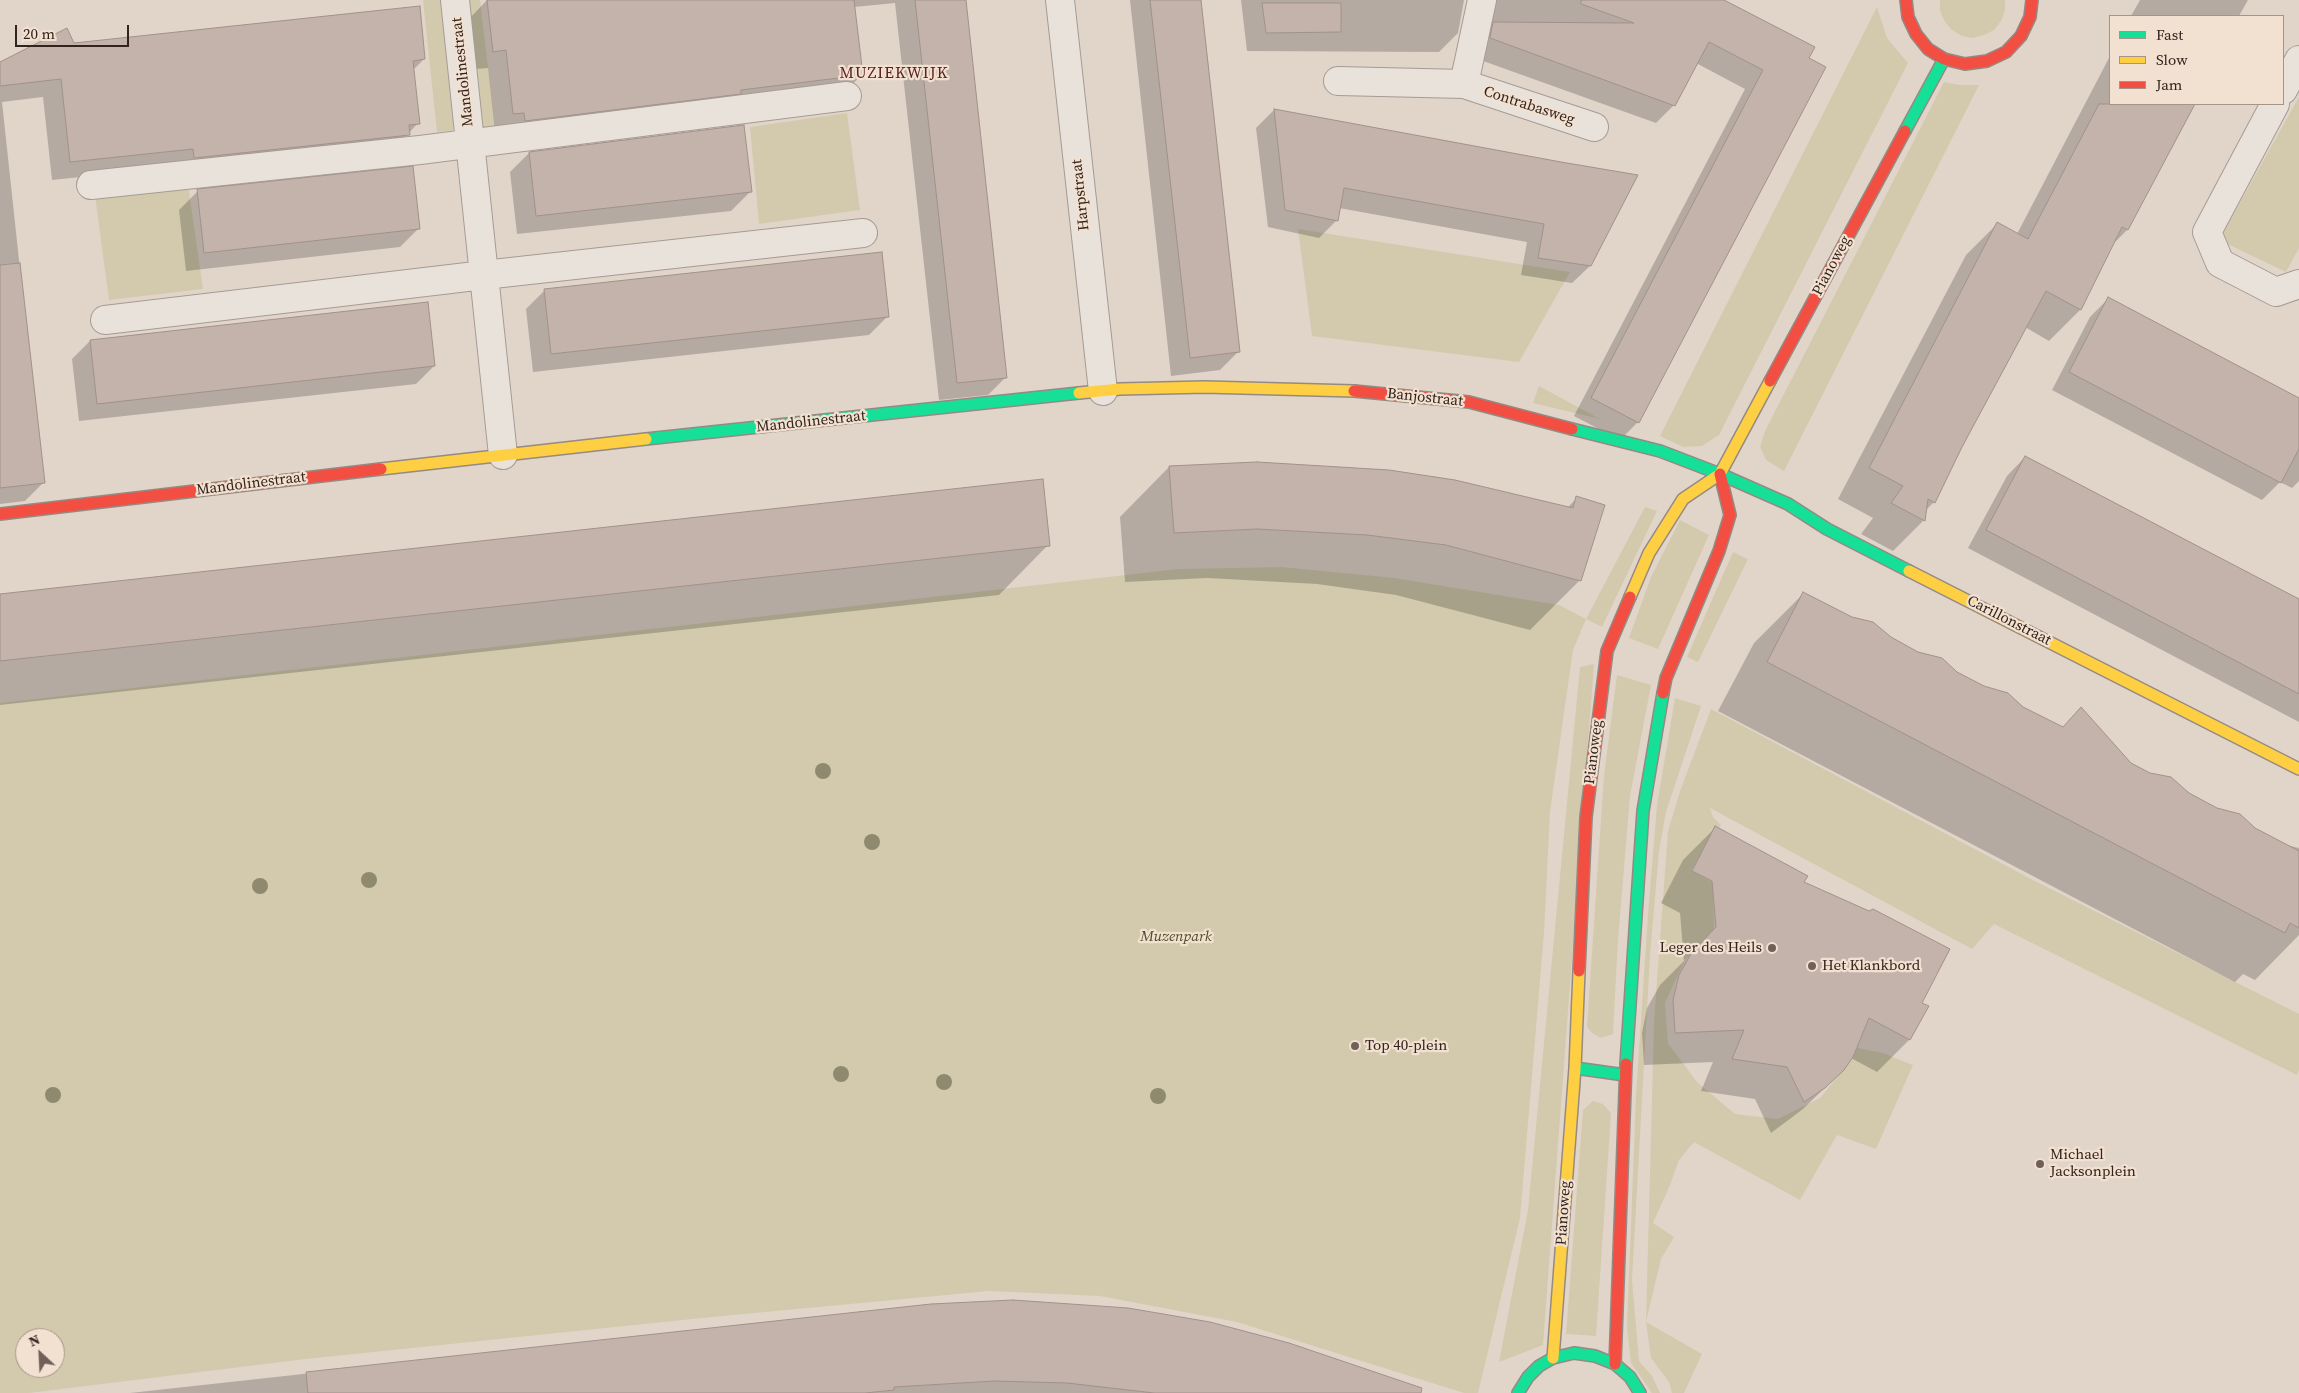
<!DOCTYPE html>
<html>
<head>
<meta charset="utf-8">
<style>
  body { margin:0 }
  #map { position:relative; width:2299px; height:1393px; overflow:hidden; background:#e1d5ca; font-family:"Source Serif 4",serif }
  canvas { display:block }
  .legend { position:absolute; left:2109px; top:15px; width:175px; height:90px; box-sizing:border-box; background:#f2e0d0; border:1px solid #a59488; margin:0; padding:6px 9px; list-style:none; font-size:15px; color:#32231d }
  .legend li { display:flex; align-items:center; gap:10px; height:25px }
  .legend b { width:25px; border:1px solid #a59488 }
  .north { position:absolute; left:15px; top:1328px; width:50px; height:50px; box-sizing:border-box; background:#f2e0d0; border:1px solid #a59488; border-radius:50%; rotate:335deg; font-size:14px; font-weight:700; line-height:20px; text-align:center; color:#32231d }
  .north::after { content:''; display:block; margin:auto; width:18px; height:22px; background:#6f615a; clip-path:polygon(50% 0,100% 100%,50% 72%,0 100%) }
  .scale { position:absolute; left:15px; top:25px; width:114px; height:22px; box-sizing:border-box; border:2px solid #32231d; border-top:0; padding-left:6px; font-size:15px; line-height:18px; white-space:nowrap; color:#32231d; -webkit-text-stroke:4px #f2e0d0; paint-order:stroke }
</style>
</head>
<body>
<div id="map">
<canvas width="2299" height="1393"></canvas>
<ul class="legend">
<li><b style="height:6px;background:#16e098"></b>Fast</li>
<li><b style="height:6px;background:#ffcf43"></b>Slow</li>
<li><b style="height:6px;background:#f24e42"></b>Jam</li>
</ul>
<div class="north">N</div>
<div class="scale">20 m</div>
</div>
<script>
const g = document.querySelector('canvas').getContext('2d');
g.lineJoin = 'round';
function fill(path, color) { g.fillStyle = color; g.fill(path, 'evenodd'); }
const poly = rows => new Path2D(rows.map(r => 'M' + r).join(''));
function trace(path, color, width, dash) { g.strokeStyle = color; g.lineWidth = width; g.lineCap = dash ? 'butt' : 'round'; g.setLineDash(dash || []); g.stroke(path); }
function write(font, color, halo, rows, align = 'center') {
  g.font = font + ' "Source Serif 4",serif'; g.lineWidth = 4.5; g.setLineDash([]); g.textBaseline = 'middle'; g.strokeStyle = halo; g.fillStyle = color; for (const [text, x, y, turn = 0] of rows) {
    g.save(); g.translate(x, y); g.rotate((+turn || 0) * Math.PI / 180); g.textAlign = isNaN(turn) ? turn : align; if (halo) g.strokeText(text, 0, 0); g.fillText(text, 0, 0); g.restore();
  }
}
const green = poly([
  [423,0,480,0,495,126,437,132],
  [1940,0,2005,0,2005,10,2001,21,1994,30,1984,35,1973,38,1962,36,1952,30,1945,22,1940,11],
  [1877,7,1887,38,1908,63,1719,435,1702,446,1683,447,1660,436],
  [1944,82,1960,85,1979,85,1784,471,1766,460,1760,447,1765,431],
  [2299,97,2299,248,2286,272,2219,240],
  [847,113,860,210,759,224,750,127],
  [188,184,203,289,109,300,95,196],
  [1298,229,1570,272,1519,362,1312,336],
  [1539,386,1600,419,1533,403],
  [1645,507,1657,511,1602,627,1586,619,1573,650,1550,812,1544,933,1520,1218,1478,1393,1464,1393,1237,1322,1100,1296,989,1291,712,1317,306,1359,29,1393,0,1393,0,703,1178,569,1282,567,1395,578,1559,605,1586,619],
  [25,1338,55,1338,55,1368,25,1368],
  [1680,520,1709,535,1658,649,1629,638,1651,577],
  [1733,552,1748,559,1698,662,1687,657],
  [1594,664,1543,1345,1499,1362,1528,1210,1580,667],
  [1617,675,1651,685,1630,796,1618,940,1613,1034,1601,1038,1592,1033,1587,1027,1604,775],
  [1675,698,1701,706,1666,812,1659,851,1650,956,1632,1280,1639,1361,1652,1376,1660,1393,1652,1393,1631,1363,1627,1327,1636,1096,1648,914,1657,805],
  [1711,709,2033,880,2299,1014,2299,1069,2297,1075,1994,924,1972,949,1710,808,1713,817,1721,825,1691,870,1713,883,1714,932,1685,960,1665,1003,1668,1043,1697,1082,1735,1114,1778,1119,1820,1098,1842,1071,1854,1047,1883,1053,1913,1065,1876,1149,1837,1135,1800,1200,1694,1142,1679,1160,1670,1185,1653,1223,1674,1237,1661,1259,1646,1322,1702,1354,1684,1393,1672,1393,1669,1382,1651,1358,1646,1322,1654,1021,1668,831,1680,791],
  [1593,1101,1603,1104,1611,1113,1596,1336,1566,1334,1583,1110]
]);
const shadow = poly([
  [487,0,964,0,1006,377,988,395,939,400,895,3,854,7,862,75,843,93,495,131,488,68,475,69,470,18],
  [1130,0,1200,0,1239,351,1220,370,1171,376],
  [1241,0,1464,0,1458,33,1439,52,1247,51],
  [1492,0,1724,0,1813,48,1638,422,1620,440,1574,416,1745,89,1696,63,1674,105,1656,123,1472,57],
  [2140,0,2248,0,2239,16,2131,16],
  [73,45,424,59,413,70,418,123,390,154,174,167,52,180,43,97,2,102,43,483,25,501,0,504,0,63],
  [2110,56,2110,104,2193,104,2127,230,2112,245,2080,310,2049,341,2025,327,1961,446,1934,502,1925,511,1924,520,1893,551,1861,534,1873,518,1838,499,1966,255,1997,224,2017,234],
  [1274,110,1636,176,1590,266,1572,283,1521,275,1527,242,1339,208,1337,220,1319,238,1268,227,1256,128],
  [529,153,750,192,731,211,517,234,510,172],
  [198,191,419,228,400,247,186,271,179,210],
  [544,291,888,316,869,335,533,372,526,309],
  [2108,299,2299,399,2299,481,2292,488,2280,482,2262,500,2052,390,2090,317],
  [90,341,434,366,416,384,79,421,72,359],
  [2025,457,2299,601,2299,722,1968,548,2007,476],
  [1169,467,1567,508,1577,498,1580,580,1530,630,1396,595,1317,584,1207,578,1125,582,1120,517],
  [1048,545,999,595,0,705,0,595],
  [1804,593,2282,844,2299,848,2299,935,2255,980,2243,974,2235,982,1718,711,1754,643],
  [1715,828,1802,882,1921,1003,1909,1040,1877,1072,1851,1058,1836,1077,1803,1109,1771,1133,1755,1099,1701,1091,1713,1062,1644,1065,1642,1033,1647,1008,1660,985,1684,961,1680,913,1661,903,1683,860],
  [931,1305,1388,1393,130,1393]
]);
const building = poly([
  [487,0,854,0,863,75,741,90,741,94,525,121,524,113,513,114,506,50,493,52,487,0],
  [915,0,966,0,1007,378,957,383,915,0],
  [1150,0,1201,0,1240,352,1190,358,1150,0],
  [1581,0,1724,0,1815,47,1809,58,1826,67,1639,423,1591,398,1763,70,1709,42,1675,106,1490,38,1493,22,1634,23,1581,4,1581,0],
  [1262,3,1341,3,1341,32,1266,33,1262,3],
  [420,6,425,59,413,61,420,124,409,125,410,135,194,158,193,149,70,162,61,79,0,86,0,62,67,28,74,43,420,6],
  [2099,104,2195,104,2128,230,2122,227,2081,310,2046,291,1962,447,1935,503,1928,499,1925,521,1891,503,1903,486,1869,468,1997,222,2028,239,2099,104],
  [1274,109,1561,162,1638,175,1591,266,1538,258,1544,224,1344,188,1338,221,1285,210,1274,109],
  [744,125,752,192,536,216,529,152,744,125],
  [413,166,420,229,204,253,197,189,413,166],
  [882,252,889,317,551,354,544,289,882,252],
  [20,263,45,483,0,488,0,265,20,263],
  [2108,297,2299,398,2299,449,2281,483,2069,372,2108,297],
  [428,302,435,366,97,404,90,340,428,302],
  [2025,456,2299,599,2299,694,1986,530,2025,456],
  [1257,462,1389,470,1455,480,1573,508,1576,496,1605,505,1581,581,1446,545,1367,535,1257,529,1174,533,1169,466,1257,462],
  [1043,479,1050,546,0,661,0,594,1043,479],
  [1803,592,1852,617,1873,622,1891,637,1918,652,1942,658,1957,672,1984,686,2008,693,2023,707,2063,727,2081,707,2131,763,2150,773,2171,777,2189,793,2217,808,2240,814,2255,828,2299,851,2299,928,2290,923,2285,933,1767,662,1803,592],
  [1715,826,1808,876,1804,882,1869,911,1873,909,1950,949,1922,1003,1929,1006,1910,1040,1869,1018,1853,1057,1844,1070,1825,1088,1804,1102,1787,1067,1732,1059,1744,1030,1675,1033,1673,1000,1679,975,1692,952,1716,927,1712,881,1692,871,1715,826],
  [1013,1300,1128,1308,1210,1322,1289,1343,1422,1388,1421,1393,1154,1393,1067,1383,995,1381,894,1387,894,1390,865,1393,308,1393,306,1372,931,1304,1013,1300]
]);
const street = poly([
  [455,0,503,455],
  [1060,0,1103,391],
  [1338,81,1464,84,1594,127],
  [1464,84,1482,0],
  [2283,90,2299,60],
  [2275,104,2207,232,2220,263,2276,292,2299,284],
  [91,185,420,150,847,96],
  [105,320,484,275,863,233]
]);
const fast = poly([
  [1905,131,1944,59],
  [1572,429,1660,451,1720,474,1788,504,1827,529,1909,571],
  [646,439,1079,393],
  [1626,1064,1643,811,1663,693],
  [1575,1068,1625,1075],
  [1518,1393,1528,1377,1539,1366,1553,1358,1574,1353,1595,1356,1615,1364,1630,1377,1640,1393]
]);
const slow = poly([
  [1079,393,1120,389,1205,387,1354,391],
  [381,469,646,439],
  [1909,571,2299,769],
  [1630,597,1649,553,1683,499,1720,474,1770,381],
  [1553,1358,1575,1068,1579,971]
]);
const jam = poly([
  [1906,0,1908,17,1916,34,1928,49,1944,59,1965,64,1987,61,2006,52,2021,36,2030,17,2032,0],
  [1770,381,1905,131],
  [1354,391,1469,402,1572,429],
  [0,514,381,469],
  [1663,693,1666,678,1719,551,1730,515,1720,474],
  [1579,971,1586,817,1607,651,1630,597],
  [1615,1364,1626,1064]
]);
const trees = [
  [823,771],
  [872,842],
  [369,880],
  [260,886],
  [841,1074],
  [944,1082],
  [53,1095],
  [1158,1096]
];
const markers = [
  [1772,948,5,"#6f615a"],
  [1812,966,5,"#6f615a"],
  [1355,1046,5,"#6f615a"],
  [2040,1164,5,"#6f615a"]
];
const streetNames = [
  ["Mandolinestraat",463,72,-96],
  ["Contrabasweg",1529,106,18],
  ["Harpstraat",1081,195,-96],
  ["Pianoweg",1832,266,-62],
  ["Banjostraat",1425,398,6],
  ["Mandolinestraat",811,422,-6],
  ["Mandolinestraat",251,484,-7],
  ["Carillonstraat",2009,621,27],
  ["Pianoweg",1594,752,-83],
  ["Pianoweg",1564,1213,-86]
];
const parkNames = [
  ["Muzenpark",1176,937]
];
const poiNames = [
  ["Leger des Heils",1762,948,"right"],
  ["Het Klankbord",1822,966],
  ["Top 40-plein",1365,1046],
  ["Michael",2050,1155],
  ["Jacksonplein",2050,1172]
];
const neighbourhoodNames = [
  ["MUZIEKWIJK",894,74]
];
fill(green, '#d3caad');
fill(shadow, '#0003');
fill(building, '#c4b3ab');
trace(building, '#a0918a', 1);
trace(street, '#a69b94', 30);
trace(fast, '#958a83', 14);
trace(slow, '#958a83', 14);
trace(jam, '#958a83', 14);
trace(street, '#e9e2db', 28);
trace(fast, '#16e098', 11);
trace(slow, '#ffcf43', 11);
trace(jam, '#f24e42', 11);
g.fillStyle = '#8f8a6f';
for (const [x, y] of trees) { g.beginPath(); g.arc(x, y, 8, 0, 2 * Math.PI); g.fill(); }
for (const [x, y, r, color] of markers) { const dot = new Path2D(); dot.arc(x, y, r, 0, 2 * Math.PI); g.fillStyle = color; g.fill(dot); trace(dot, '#f2e0d0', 2); }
write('15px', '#32231d', '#f2e0d0', streetNames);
write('italic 15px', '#4c4d25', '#f2e0d0', parkNames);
write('15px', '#32231d', '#f2e0d0', poiNames, 'left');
g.letterSpacing = '1px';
write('16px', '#5c2021', '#f2e0d0', neighbourhoodNames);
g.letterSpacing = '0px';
</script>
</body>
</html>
